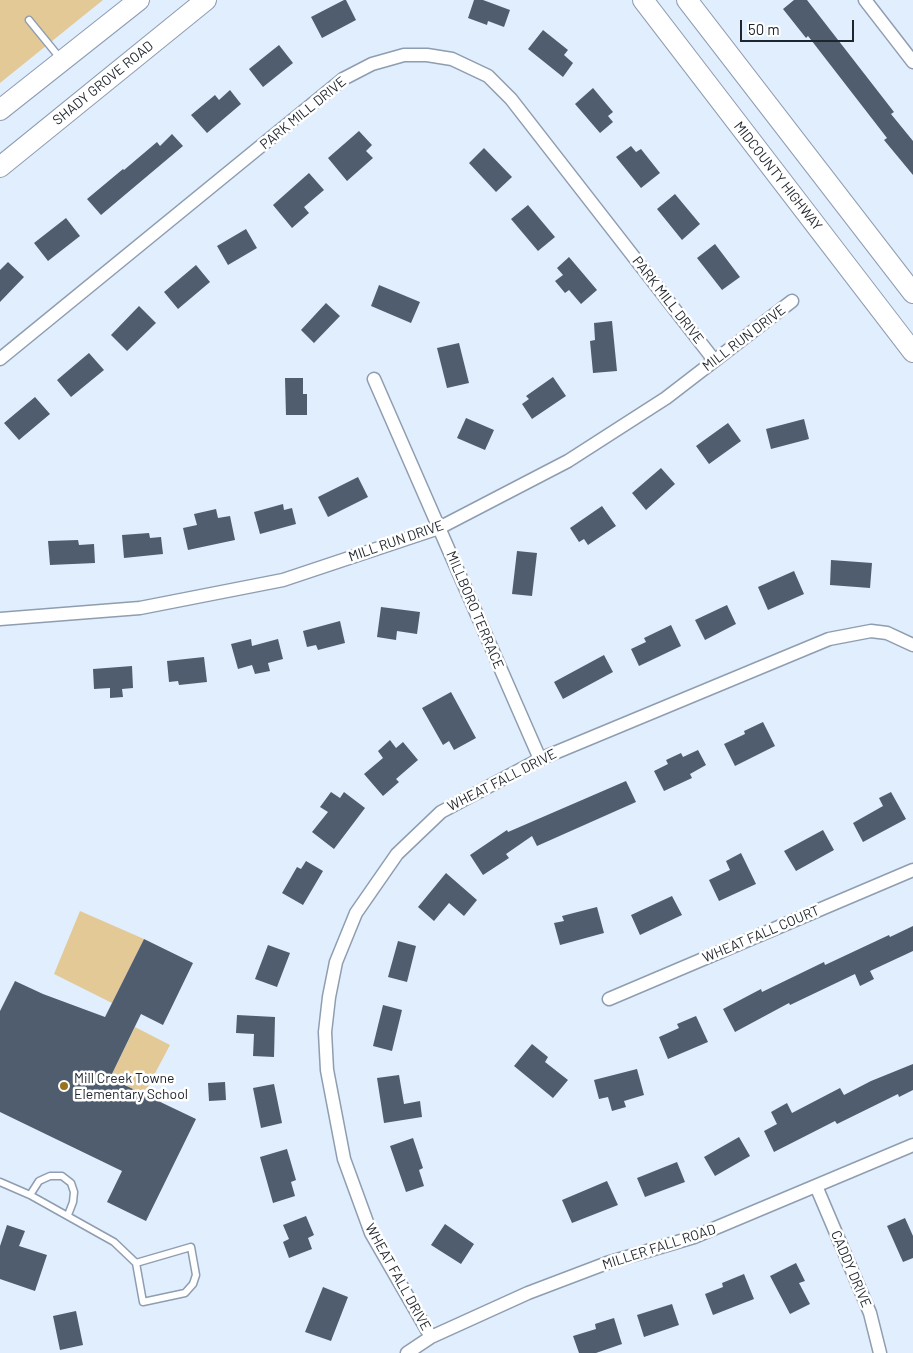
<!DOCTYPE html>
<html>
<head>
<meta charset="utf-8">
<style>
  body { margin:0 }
  #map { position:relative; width:913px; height:1353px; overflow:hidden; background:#e0eefe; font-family:Barlow,sans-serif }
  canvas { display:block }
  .scale { position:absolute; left:740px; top:20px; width:114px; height:22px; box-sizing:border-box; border:2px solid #1f252c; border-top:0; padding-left:6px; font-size:15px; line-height:18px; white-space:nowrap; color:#1f252c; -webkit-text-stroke:4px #fff; paint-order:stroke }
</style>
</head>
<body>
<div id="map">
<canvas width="913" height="1353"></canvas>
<div class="scale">50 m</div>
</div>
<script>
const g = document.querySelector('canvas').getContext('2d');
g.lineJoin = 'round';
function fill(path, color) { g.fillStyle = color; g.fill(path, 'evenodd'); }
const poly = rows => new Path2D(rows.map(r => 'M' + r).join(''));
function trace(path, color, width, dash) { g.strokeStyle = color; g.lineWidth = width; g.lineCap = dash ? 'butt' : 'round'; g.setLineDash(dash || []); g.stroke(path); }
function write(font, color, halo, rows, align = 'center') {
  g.font = font + ' Barlow,sans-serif'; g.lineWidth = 5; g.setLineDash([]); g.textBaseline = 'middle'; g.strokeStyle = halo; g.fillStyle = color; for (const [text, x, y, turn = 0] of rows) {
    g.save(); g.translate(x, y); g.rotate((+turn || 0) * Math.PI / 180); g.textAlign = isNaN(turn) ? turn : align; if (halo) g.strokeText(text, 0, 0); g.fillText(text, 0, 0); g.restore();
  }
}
const green = poly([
  [0,0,103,0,0,83],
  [80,911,144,939,112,1003,54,974],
  [135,1027,170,1045,144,1094,110,1078]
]);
const building = poly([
  [344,0,346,0,356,20,322,38,311,17],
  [474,0,483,0,510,10,504,27,488,21,487,25,468,18],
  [794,0,807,0,894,112,891,114,913,141,913,175,884,140,887,138,808,36,806,38,783,9],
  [543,30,568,50,564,55,573,63,563,77,528,49],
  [279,45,293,63,263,87,249,69],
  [593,88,613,112,608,116,613,122,600,133,575,104],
  [230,90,241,104,207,133,191,115,215,95,219,100],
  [359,131,372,145,366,151,373,158,347,181,328,158],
  [172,134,183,146,101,215,87,199,123,169,124,170,157,142,160,146],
  [631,146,636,152,641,149,660,173,641,188,616,157],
  [484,148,512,177,496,192,469,163],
  [309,173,324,190,304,207,309,213,292,228,273,205],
  [675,194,700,224,682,240,657,209],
  [528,205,555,237,538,251,511,219],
  [66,218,80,236,48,261,34,243],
  [246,229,257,248,228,265,217,246],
  [715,244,740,277,722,290,697,258],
  [569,257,597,290,581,304,569,290,565,293,555,281,563,275,557,268],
  [8,262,24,277,0,302,0,270],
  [196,265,210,282,178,309,164,292],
  [379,285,420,302,411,323,371,306],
  [326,303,340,316,314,343,301,330],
  [139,306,156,323,127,351,111,335],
  [612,321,617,371,593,373,590,341,595,340,594,323],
  [459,343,469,383,447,388,437,348],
  [89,353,104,370,71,397,57,380],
  [553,377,566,396,532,419,522,404,529,399,526,396],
  [285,378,303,378,303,394,307,394,307,415,286,415],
  [35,397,50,414,19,440,4,423],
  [466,418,494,430,485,450,457,438],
  [804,419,809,439,771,449,766,429],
  [728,423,741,441,709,464,696,446],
  [661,468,675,484,646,510,632,493],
  [358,477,368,497,328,517,318,497],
  [283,504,284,510,292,508,296,524,260,534,254,512],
  [602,506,616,526,588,545,584,539,579,542,570,528],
  [216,509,218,518,230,516,235,540,188,550,183,528,197,525,194,514],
  [149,533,150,538,161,537,163,554,124,558,122,535],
  [78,540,79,545,94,544,95,563,50,565,48,541],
  [517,551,537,553,532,596,512,594],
  [831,560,872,563,870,588,830,585],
  [794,571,804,594,768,610,758,587],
  [727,605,736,624,705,640,695,620],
  [381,607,420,612,417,634,397,631,396,640,377,637],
  [340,621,345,643,318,650,316,645,307,647,303,631],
  [671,625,681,646,639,666,631,649,646,642,644,638],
  [251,639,252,646,278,639,283,659,268,663,270,671,255,674,252,665,238,669,231,644],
  [604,655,613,672,563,699,554,682],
  [204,657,207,682,179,685,178,681,169,682,167,661],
  [132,666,133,688,122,689,123,697,110,698,110,688,94,689,93,669],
  [451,692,476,738,454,750,449,741,443,745,422,708],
  [763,722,775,746,735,766,724,744,745,734,744,731],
  [390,740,396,748,403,742,418,760,396,779,399,782,383,796,364,774,383,758,378,751],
  [698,750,706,765,690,774,692,778,664,791,654,771,668,764,666,760,681,753,683,757],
  [626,781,636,802,537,846,532,836,506,854,509,858,483,875,470,855,507,830,508,832],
  [331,792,340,798,344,792,365,808,334,849,312,832,328,812,320,807],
  [891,792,906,819,863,842,853,823,883,806,879,798],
  [823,830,834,850,796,871,784,851],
  [741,853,756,884,719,901,709,880,730,870,726,861],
  [306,861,323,871,303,905,282,893,297,867,301,869],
  [446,873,477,900,464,916,449,903,434,921,418,907],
  [672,896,682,915,640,935,631,915],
  [597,907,604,933,560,945,554,923,564,921,562,916],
  [913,926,913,951,870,971,874,979,860,986,855,974,790,1005,789,1003,735,1032,723,1009,761,989,762,992,824,962,825,965,889,935,890,937],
  [144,939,193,963,163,1025,141,1014,110,1078,196,1119,146,1221,107,1202,122,1171,0,1112,0,1011,15,981,43,994,105,1017],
  [398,941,416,946,407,982,388,977],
  [268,945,290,953,277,987,255,979],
  [383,1005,402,1010,392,1051,373,1046],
  [237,1015,275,1017,274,1057,253,1056,254,1034,236,1033],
  [696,1016,708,1042,668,1059,659,1037,679,1028,677,1024],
  [532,1044,548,1057,545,1062,568,1080,553,1098,514,1066],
  [913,1064,913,1090,899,1097,898,1094,837,1124,835,1121,774,1152,764,1131,777,1124,771,1112,787,1103,792,1113,840,1088,844,1095,871,1081],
  [637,1069,644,1095,624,1101,626,1107,612,1111,608,1097,599,1099,594,1080],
  [399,1075,404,1104,420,1101,422,1117,384,1123,377,1078],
  [225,1082,226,1100,209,1101,208,1083],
  [274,1084,282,1123,261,1128,253,1088],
  [739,1137,750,1156,715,1176,704,1157],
  [413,1138,423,1168,419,1170,424,1186,406,1192,390,1146],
  [287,1149,296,1180,291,1182,295,1196,273,1203,260,1157],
  [677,1162,685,1182,645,1197,637,1178],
  [607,1181,618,1205,572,1223,562,1200],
  [306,1216,314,1235,308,1238,312,1249,289,1258,283,1242,289,1239,283,1225],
  [905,1218,913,1236,913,1258,903,1262,887,1226],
  [445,1224,474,1244,461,1264,431,1245],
  [7,1225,25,1231,19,1246,47,1255,35,1291,0,1279,0,1246],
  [796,1263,805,1281,799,1283,810,1304,790,1314,770,1276],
  [744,1274,754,1299,713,1315,705,1294,723,1287,722,1283],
  [323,1287,348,1297,331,1341,305,1332],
  [672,1304,679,1325,644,1337,637,1315],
  [76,1311,83,1345,60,1350,53,1316],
  [614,1318,622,1344,596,1353,579,1353,573,1336,596,1329,595,1324]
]);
const lane = poly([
  [29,20,60,58],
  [0,1182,30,1195,114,1242,136,1263,143,1302,185,1293,193,1284,196,1275,191,1247,136,1263],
  [30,1195,39,1181,50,1176,62,1176,71,1183,74,1192,73,1202,68,1215]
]);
const street = poly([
  [865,0,913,62],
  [0,359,343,79,372,64,404,55,427,55,452,59,488,76,511,99,714,360],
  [374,379,540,759],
  [0,619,140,608,283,580,439,528,568,461,666,398,792,301],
  [609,999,913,870],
  [816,1186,870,1313,880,1353],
  [431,1337,371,1233,344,1159,327,1070,325,1032,329,997,336,962,356,913,397,854,441,812,540,759,829,639,871,631,887,633,913,645],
  [407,1353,431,1337,528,1293,607,1263,694,1237,913,1145]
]);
const primary = poly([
  [643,0,913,352],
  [687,0,913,293],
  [0,110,139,0],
  [0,167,206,0]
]);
const markers = [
  [64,1086,5,"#97731d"]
];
const streetNames = [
  ["SHADY GROVE ROAD",103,83,-39],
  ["PARK MILL DRIVE",303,113,-39],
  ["MIDCOUNTY HIGHWAY",778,176,52],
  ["PARK MILL DRIVE",668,300,52],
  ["MILL RUN DRIVE",744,338,-37],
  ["MILL RUN DRIVE",396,541,-19],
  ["MILLBORO TERRACE",475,610,67],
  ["WHEAT FALL DRIVE",502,780,-27],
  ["WHEAT FALL COURT",761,934,-23],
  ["MILLER FALL ROAD",659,1247,-18],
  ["CADDY DRIVE",851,1269,67],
  ["WHEAT FALL DRIVE",398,1277,61]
];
const poiNames = [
  ["Mill Creek Towne",74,1078],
  ["Elementary School",74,1094]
];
fill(green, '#e3c996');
fill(building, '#4f5d6f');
trace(lane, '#8e9db0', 9);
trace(street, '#8e9db0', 15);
trace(primary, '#8e9db0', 22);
trace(lane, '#fff', 6);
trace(street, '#fff', 12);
trace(primary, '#fff', 20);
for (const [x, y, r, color] of markers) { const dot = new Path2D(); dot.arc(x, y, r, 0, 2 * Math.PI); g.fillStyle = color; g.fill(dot); trace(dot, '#fff', 2); }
write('14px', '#1f252c', '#fff', streetNames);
write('14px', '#1f252c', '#fff', poiNames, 'left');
</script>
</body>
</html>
